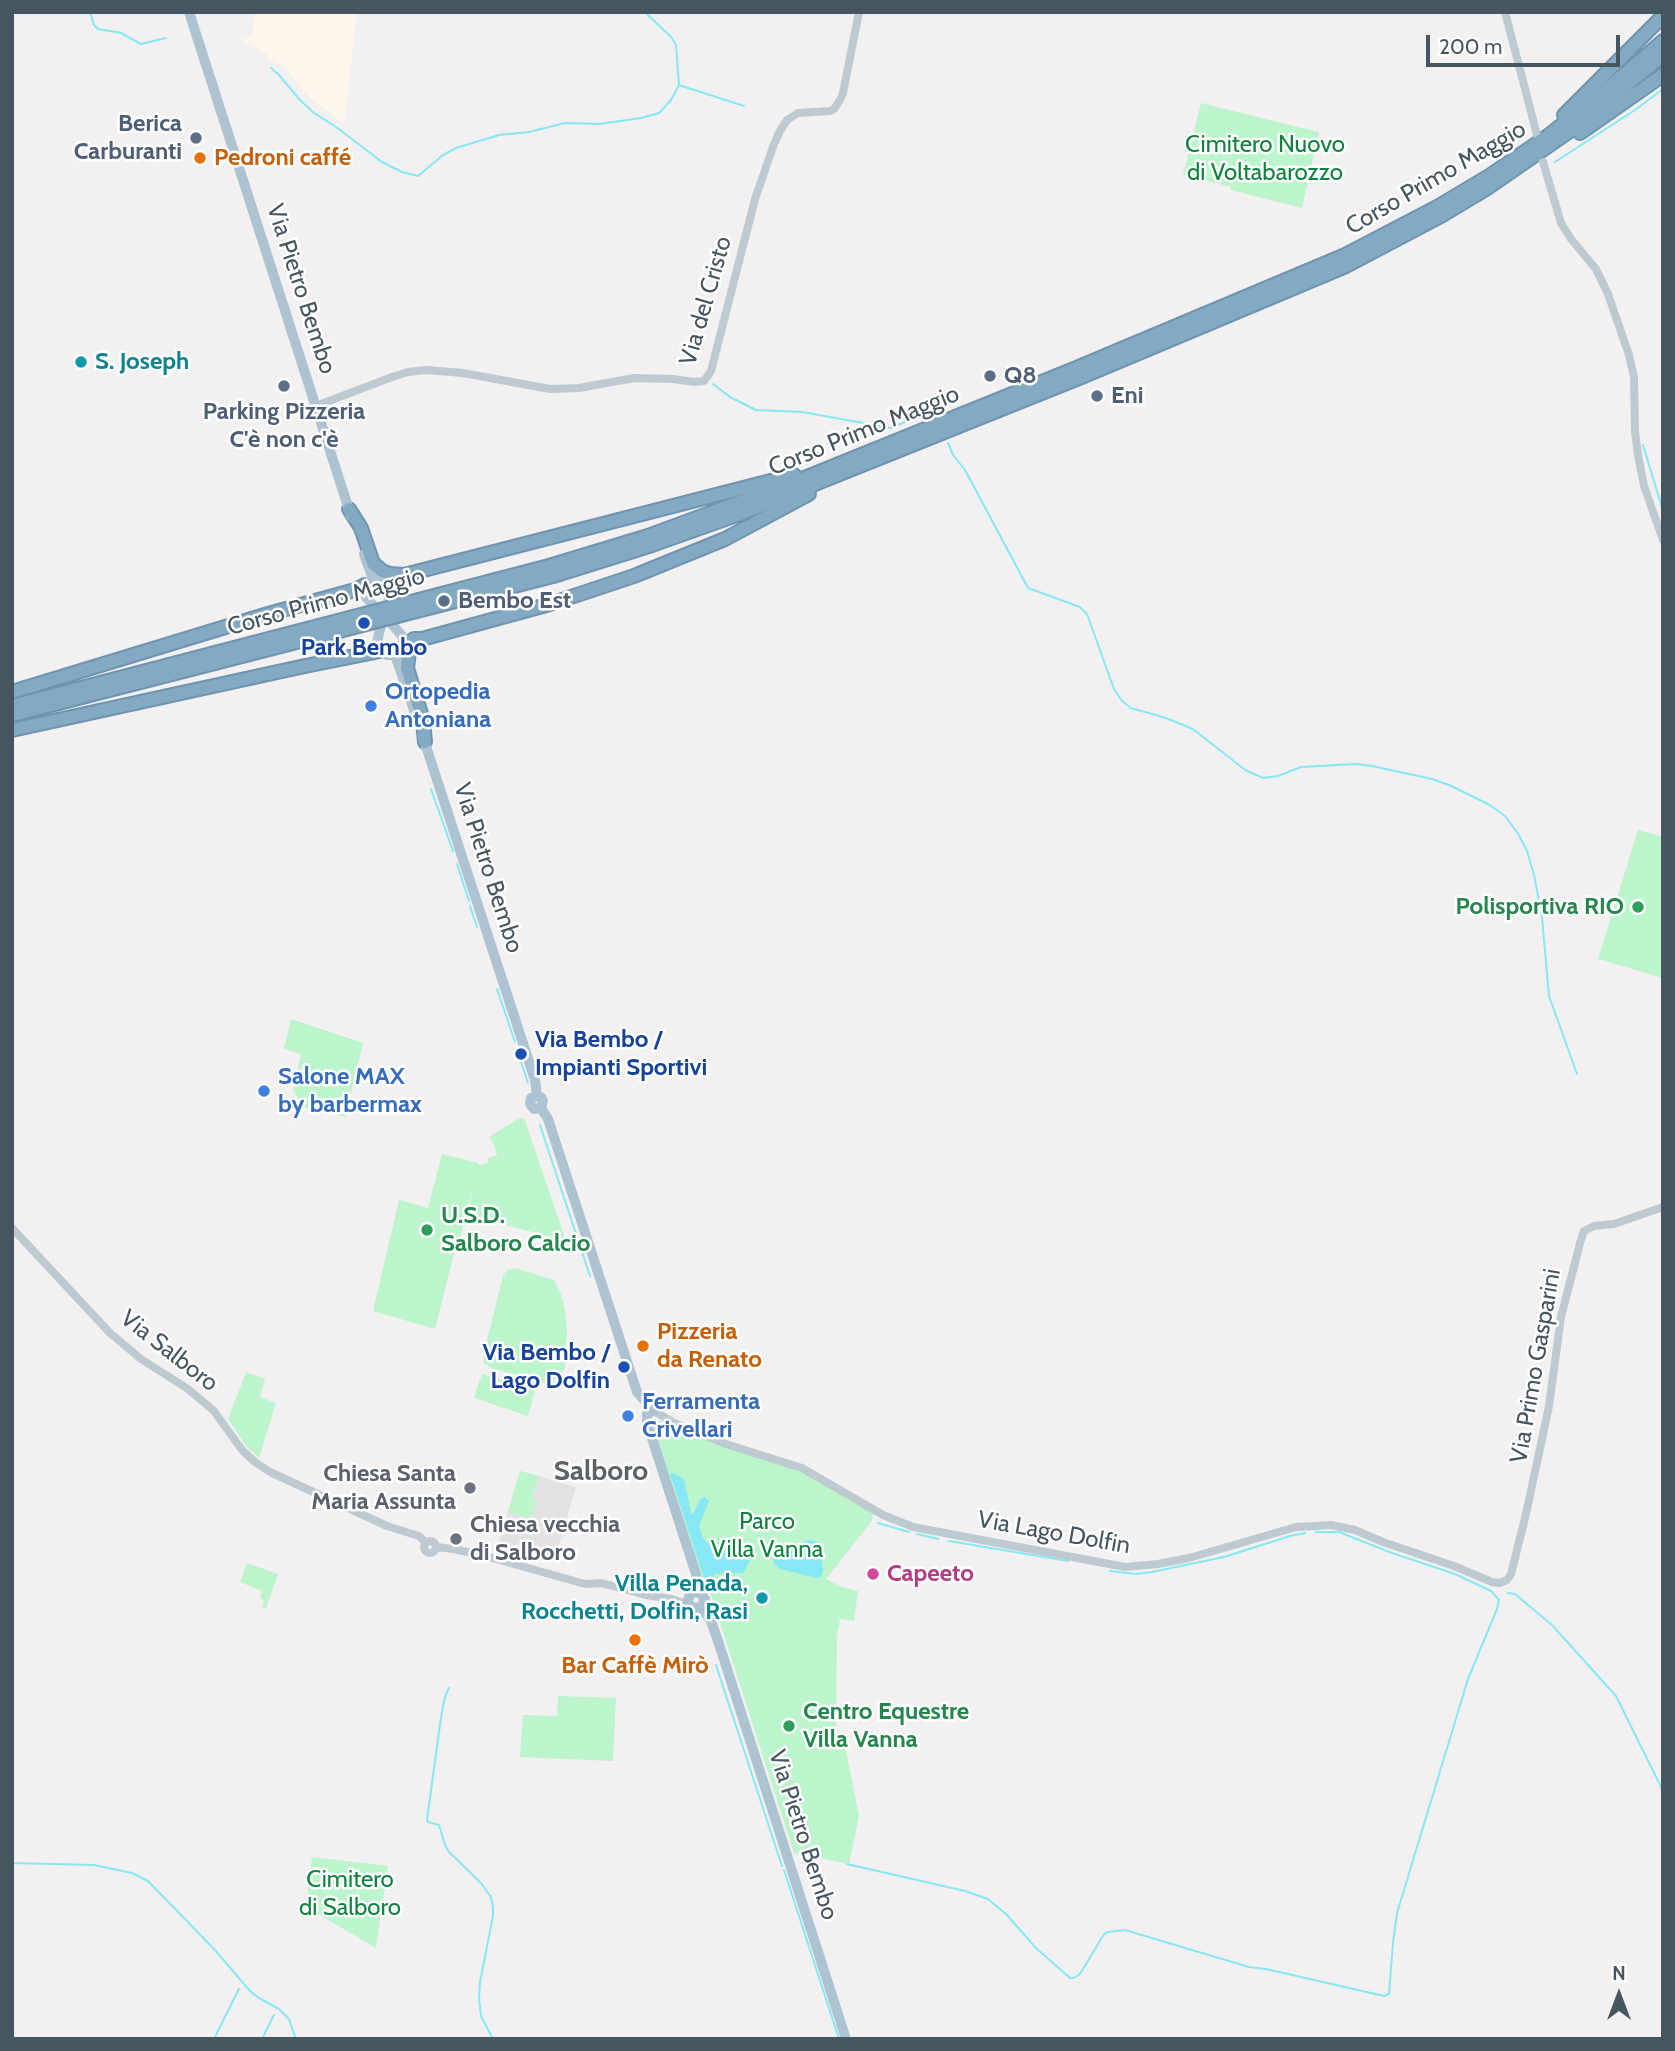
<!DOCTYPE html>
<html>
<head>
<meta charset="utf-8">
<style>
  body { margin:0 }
  #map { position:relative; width:1675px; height:2051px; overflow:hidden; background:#f3f0f1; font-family:Cabin,sans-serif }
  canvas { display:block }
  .frame { position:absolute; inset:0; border:14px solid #465660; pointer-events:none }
  .north { position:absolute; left:1584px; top:1960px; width:70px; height:70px; -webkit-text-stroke:5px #fff; paint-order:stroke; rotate:0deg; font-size:19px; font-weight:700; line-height:28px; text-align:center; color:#465660 }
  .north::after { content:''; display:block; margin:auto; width:24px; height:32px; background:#465660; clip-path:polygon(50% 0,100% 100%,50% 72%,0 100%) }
  .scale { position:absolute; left:1426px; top:35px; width:194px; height:32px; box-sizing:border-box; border:4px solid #465660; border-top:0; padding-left:9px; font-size:21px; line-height:24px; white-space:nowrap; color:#465660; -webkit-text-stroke:5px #fff; paint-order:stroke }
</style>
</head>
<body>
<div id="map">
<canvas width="1675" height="2051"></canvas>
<div class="frame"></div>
<div class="north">N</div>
<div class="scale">200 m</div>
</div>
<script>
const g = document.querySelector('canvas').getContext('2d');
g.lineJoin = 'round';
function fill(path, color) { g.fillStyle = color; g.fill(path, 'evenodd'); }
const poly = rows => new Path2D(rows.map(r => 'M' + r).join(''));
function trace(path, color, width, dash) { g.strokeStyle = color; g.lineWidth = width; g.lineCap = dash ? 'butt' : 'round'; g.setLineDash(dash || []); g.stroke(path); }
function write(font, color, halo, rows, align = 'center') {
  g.font = font + ' Cabin,sans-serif'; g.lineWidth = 5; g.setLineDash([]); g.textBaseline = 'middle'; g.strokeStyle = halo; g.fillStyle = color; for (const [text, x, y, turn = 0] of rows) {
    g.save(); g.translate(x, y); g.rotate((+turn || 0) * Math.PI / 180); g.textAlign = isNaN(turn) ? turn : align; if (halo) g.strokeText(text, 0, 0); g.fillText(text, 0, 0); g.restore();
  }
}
const commercial = poly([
  [255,12,357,12,344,123,310,98,283,65,267,57,267,53,241,40,252,37]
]);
const education = poly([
  [520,1471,576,1487,554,1561,498,1544]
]);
const green = poly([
  [1201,103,1319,132,1302,208,1231,190,1231,187,1183,175],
  [1638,830,1663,837,1663,978,1598,959],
  [291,1019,363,1043,345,1117,303,1107,293,1090,301,1054,284,1049],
  [519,1118,524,1118,566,1241,468,1215,473,1188,459,1242,455,1249,435,1329,373,1311,399,1200,428,1208,442,1154,478,1163,479,1165,488,1163,488,1158,497,1155,494,1144,489,1137],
  [515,1268,554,1280,560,1291,565,1310,567,1328,565,1368,559,1377,553,1380,545,1383,491,1368,484,1363,483,1357,503,1276,507,1270],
  [246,1372,265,1379,260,1397,276,1403,259,1458,246,1446,228,1419],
  [483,1374,535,1390,528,1416,474,1398,479,1381],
  [655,1419,730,1448,793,1467,873,1513,872,1521,826,1579,842,1587,858,1591,854,1621,840,1619,837,1637,836,1735,843,1735,859,1816,849,1864,794,1853,712,1598,703,1581,652,1427,651,1423],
  [520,1471,539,1476,532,1498,537,1500,531,1519,508,1512],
  [247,1563,278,1574,266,1608,262,1607,264,1600,260,1598,262,1591,240,1582],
  [558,1696,616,1698,613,1761,520,1757,523,1715,557,1716],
  [312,1857,388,1866,376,1948,306,1907]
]);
const water = poly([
  [674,1473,684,1479,691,1513,693,1514,701,1498,705,1497,709,1501,699,1525,702,1536,706,1542,713,1544,734,1539,751,1548,752,1557,743,1573,715,1574,711,1584,708,1584,705,1581,670,1474],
  [808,1540,820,1542,822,1546,821,1554,823,1571,821,1577,817,1578,780,1569,774,1564,773,1556,779,1551]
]);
const stream = poly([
  [90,12,94,25,98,29,121,33,141,44,166,38],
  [645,12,672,38,676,45,679,85],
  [271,68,279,75,300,100,314,113,336,127,382,162,402,172,418,176,443,155,456,148,499,135,529,132,565,123,599,124,641,118,659,113,671,100,679,85,744,106],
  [1555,162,1635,110,1663,89],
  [713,384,730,397,756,410,802,412,891,428,927,413],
  [948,443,953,455,965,470,1028,588,1080,607,1087,614,1114,689,1122,701,1131,708,1166,718,1193,729,1245,770,1263,778,1278,776,1301,767,1355,764,1372,766,1432,779,1449,785,1488,804,1505,816,1519,835,1527,851,1534,875,1542,917,1549,996,1577,1074],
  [1643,445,1663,511],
  [431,789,453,851],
  [457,864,469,901],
  [470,906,477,927],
  [497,989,515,1042],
  [521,1062,528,1083],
  [540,1125,590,1276],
  [878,1523,909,1532],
  [917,1534,939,1539],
  [949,1541,1068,1561],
  [1110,1571,1136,1574,1152,1572,1224,1557,1290,1536,1305,1533],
  [1508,1593,1515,1594,1552,1625,1616,1696,1663,1791],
  [716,1665,782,1866],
  [449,1688,445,1697,441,1717,427,1820,428,1822,439,1825,445,1845,449,1852,481,1883,491,1897,493,1907,493,1916,480,1982,479,1998,481,2016,493,2039],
  [12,1863,94,1865,132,1873,148,1881,215,1950,250,1991,259,1998,279,2009,289,2019,296,2039],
  [847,1864,965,1891,988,1899,1007,1915,1036,1948,1070,1978,1074,1978,1080,1974,1104,1934,1108,1932,1125,1930,1249,1967,1266,1969,1384,1996,1389,1994,1393,1943,1397,1913,1468,1679,1497,1609,1499,1600,1491,1591,1455,1574,1392,1553,1339,1532,1316,1532],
  [784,1870,839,2039],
  [214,2039,239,1989],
  [262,2039,274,2015]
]);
const minor = poly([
  [1505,12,1537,135],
  [1543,162,1561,223,1571,239,1596,269,1608,294,1629,355,1634,377,1635,432,1638,455,1644,486,1663,540],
  [316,406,392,377,408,372,426,370,463,373,550,389,579,388,634,378,673,379,694,382,704,381,711,371,755,199,774,144,780,131,787,120,798,113,830,111,834,109,840,100,843,93,859,12],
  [12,1228,110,1333,141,1359,188,1389,214,1411,242,1450,255,1462,270,1472,387,1526,419,1536,425,1542],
  [654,1411,674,1423,726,1444,802,1468,883,1515,913,1527,1125,1567,1158,1564,1189,1558,1296,1527,1331,1525,1355,1530,1383,1542,1454,1566,1492,1582,1500,1583,1507,1580,1511,1574,1526,1514,1549,1406,1561,1317,1580,1243,1584,1231,1594,1226,1614,1224,1663,1207],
  '424 1547a6 6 0 1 1 12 0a6 6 0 1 1-12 0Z',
  [436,1547,454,1549,489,1557,585,1584,601,1583,646,1595,672,1599,689,1605]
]);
const major = poly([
  [189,12,351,516],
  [364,554,373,579],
  [379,578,386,582,390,589,388,606,392,624,402,636,404,641,403,647,395,655,387,655,380,651,377,642,381,625,377,610,365,596,364,589,368,582,379,578],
  [395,655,418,722],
  [423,737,535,1080,537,1096,541,1097,543,1101,541,1108,548,1119,637,1392,644,1400],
  [537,1096,531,1098,530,1104,534,1109,541,1108],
  [644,1400,650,1398,655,1400,657,1405,654,1411,647,1413],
  [647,1413,647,1423,696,1574,699,1592,705,1599,701,1607],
  [699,1592,691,1593,688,1600,689,1605,694,1608,701,1607],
  [701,1607,711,1621,719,1644,846,2039]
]);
const highway = poly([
  [1564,115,1663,16],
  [1580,133,1663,75],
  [349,509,361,528,373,563,382,571,390,574,404,575,794,475],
  [549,566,648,536,797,481,1074,369,1343,256,1437,207,1489,176,1549,135,1600,95,1663,41],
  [553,576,652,545,745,512,1084,376,1346,266,1441,216,1486,189,1580,124,1663,55],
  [419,641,409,652,407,668,423,720,425,742],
  [403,647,414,639,422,639,550,604,634,576,725,539,809,494],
  [12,692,268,614,355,590,365,585],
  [12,706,211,654],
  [12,715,215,663],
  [12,730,305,666,380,651]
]);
const highwayBridge = poly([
  [211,654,549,566],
  [215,663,553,576]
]);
const markers = [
  [196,138,7,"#5c6f8a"],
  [200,158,7,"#e8710a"],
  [81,362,7,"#0f9aa8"],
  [990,376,7,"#5c6f8a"],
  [284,386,7,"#5c6f8a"],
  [1097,396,7,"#5c6f8a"],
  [444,601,7,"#5c6f8a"],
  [364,623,7,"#1a4fb4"],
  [371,706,7,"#3f7fe0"],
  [1638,907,7,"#2e9e5b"],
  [521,1054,7,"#1a4fb4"],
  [264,1091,7,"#3f7fe0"],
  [427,1230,7,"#2e9e5b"],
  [643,1346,7,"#e8710a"],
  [624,1367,7,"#1a4fb4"],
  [628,1416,7,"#3f7fe0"],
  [470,1488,7,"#6b7280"],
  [456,1539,7,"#6b7280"],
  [873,1574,7,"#d1479c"],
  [762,1598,7,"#0f9aa8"],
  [635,1640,7,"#e8710a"],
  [789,1726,7,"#2e9e5b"]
];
const serviceNames = [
  ["Berica",182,124,"right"],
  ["Carburanti",182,152,"right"],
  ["Q8",1004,376],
  ["Eni",1111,396],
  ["Parking Pizzeria",284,412,"center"],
  ["C'è non c'è",284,440,"center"],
  ["Bembo Est",458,601]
];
const parkNames = [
  ["Cimitero Nuovo",1265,145],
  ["di Voltabarozzo",1265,173],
  ["Parco",767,1522],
  ["Villa Vanna",767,1550],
  ["Cimitero",350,1880],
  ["di Salboro",350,1908]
];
const foodNames = [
  ["Pedroni caffé",214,158],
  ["Pizzeria",657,1332],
  ["da Renato",657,1360],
  ["Bar Caffè Mirò",635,1666,"center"]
];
const streetNames = [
  ["Corso Primo Maggio",1436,178,-30],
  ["Via Pietro Bembo",301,289,72],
  ["Via del Cristo",706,301,-74],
  ["Corso Primo Maggio",864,431,-22],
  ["Corso Primo Maggio",326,602,-15],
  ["Via Pietro Bembo",488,868,72],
  ["Via Salboro",169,1351,38],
  ["Via Primo Gasparini",1536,1366,-80],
  ["Via Lago Dolfin",1054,1533,10],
  ["Via Pietro Bembo",803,1835,72]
];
const cultureNames = [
  ["S. Joseph",95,362],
  ["Villa Penada,",748,1584,"right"],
  ["Rocchetti, Dolfin, Rasi",748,1612,"right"]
];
const transitNames = [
  ["Park Bembo",364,648],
  ["Via Bembo /",535,1040,"left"],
  ["Impianti Sportivi",535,1068,"left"],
  ["Via Bembo /",610,1353,"right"],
  ["Lago Dolfin",610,1381,"right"]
];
const shopNames = [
  ["Ortopedia",385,692],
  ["Antoniana",385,720],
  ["Salone MAX",278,1077],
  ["by barbermax",278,1105],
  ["Ferramenta",642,1402],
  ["Crivellari",642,1430]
];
const leisureNames = [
  ["Polisportiva RIO",1624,907,"right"],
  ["U.S.D.",441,1216],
  ["Salboro Calcio",441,1244],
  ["Centro Equestre",803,1712],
  ["Villa Vanna",803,1740]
];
const worshipNames = [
  ["Chiesa Santa",456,1474],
  ["Maria Assunta",456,1502],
  ["Chiesa vecchia",470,1525,"left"],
  ["di Salboro",470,1553,"left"]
];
const hotelNames = [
  ["Capeeto",887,1574]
];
const quarterNames = [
  ["Salboro",601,1472]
];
fill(commercial, '#fef6ea');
fill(education, '#e4e1e3');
fill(green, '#bcf4cc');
fill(water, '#85e8f4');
trace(stream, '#85e8f4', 2);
trace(highway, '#6f94af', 16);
trace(minor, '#bdcad1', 8);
trace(major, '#aec3d1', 10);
trace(highway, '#84a9c3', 12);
trace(highwayBridge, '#6f94af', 16, []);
trace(highwayBridge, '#84a9c3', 12);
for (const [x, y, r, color] of markers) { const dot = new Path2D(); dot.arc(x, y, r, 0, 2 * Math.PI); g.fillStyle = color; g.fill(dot); trace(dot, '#fff', 2.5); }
write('bold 24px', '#4e5e75', '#fff', serviceNames, 'left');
write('24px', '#0f833e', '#fff', parkNames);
write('bold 24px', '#c56008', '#fff', foodNames, 'left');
write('24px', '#465660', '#fff', streetNames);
write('bold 24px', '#0d838f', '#fff', cultureNames, 'left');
write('bold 24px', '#164399', '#fff', transitNames);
write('bold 24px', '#366cbe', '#fff', shopNames, 'left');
write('bold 24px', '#27864d', '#fff', leisureNames, 'left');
write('bold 24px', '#5b616d', '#fff', worshipNames, 'right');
write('bold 24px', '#b23c85', '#fff', hotelNames, 'left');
write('bold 28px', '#5c6266', '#fff', quarterNames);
</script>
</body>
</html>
